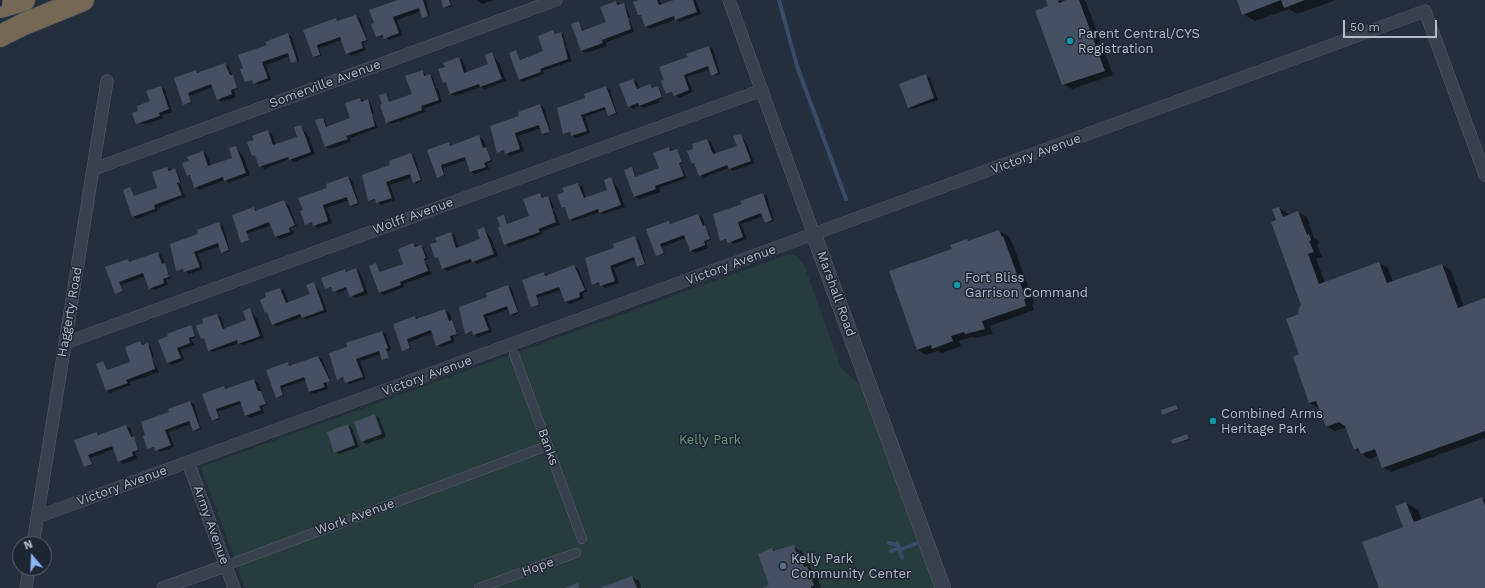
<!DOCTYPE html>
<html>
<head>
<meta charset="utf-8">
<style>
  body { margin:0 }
  #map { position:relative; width:1485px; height:588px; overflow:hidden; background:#242f3e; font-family:"Work Sans",sans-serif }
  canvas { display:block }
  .north { position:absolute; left:12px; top:536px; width:40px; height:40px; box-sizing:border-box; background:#1d2633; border:1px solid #59626f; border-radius:50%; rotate:341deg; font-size:11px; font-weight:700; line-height:16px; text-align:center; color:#b4bcc9 }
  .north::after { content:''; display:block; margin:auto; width:14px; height:18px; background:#8ab4f8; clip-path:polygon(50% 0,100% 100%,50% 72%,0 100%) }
  .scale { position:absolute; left:1343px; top:20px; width:94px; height:18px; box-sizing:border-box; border:2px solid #b4bcc9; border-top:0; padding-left:5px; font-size:12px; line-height:14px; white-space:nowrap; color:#b4bcc9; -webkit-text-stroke:3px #1d2633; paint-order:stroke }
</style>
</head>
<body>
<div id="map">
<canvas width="1485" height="588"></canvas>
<div class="north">N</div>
<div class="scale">50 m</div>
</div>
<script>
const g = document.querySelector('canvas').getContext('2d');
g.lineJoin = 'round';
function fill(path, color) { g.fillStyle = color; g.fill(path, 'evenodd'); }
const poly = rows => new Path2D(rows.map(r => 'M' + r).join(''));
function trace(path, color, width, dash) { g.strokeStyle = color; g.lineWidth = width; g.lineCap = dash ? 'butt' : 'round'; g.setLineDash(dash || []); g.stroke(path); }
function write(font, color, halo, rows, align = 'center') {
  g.font = font + ' "Work Sans",sans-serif'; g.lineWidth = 3; g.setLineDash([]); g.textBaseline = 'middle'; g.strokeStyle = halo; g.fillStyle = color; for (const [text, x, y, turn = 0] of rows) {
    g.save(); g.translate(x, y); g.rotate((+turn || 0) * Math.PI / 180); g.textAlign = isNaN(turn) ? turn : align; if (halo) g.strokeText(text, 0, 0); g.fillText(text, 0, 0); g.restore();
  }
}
const green = poly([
  [789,254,797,256,804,265,841,368,875,399,943,588,245,588,201,467]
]);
const shadow = poly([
  [399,0,426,0,430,16,423,17,421,11,397,20,402,35,389,40,384,36,379,37,377,36],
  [442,0,450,0,452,6,446,8],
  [477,0,494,0,482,4],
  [641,0,660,0,662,5,677,0,696,0,701,14,680,22,676,19,650,29,646,26,642,15,639,15],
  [1047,0,1065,1,1084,0,1086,2,1113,75,1072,89,1063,84],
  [1238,0,1336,0,1297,14,1289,9,1255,21,1243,14],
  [616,2,625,5,630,17,626,18,630,21,634,32,606,42,607,46,586,53,582,51,579,22,583,31,607,23],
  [356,16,360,18,368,41,363,43,366,50,351,56,347,53,342,40,319,48,321,56,314,57,311,49,336,19,340,22],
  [553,31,558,34,563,34,567,46,564,46,567,48,572,61,543,71,544,74,523,82,519,80,516,51,521,60,545,52],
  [288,35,292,37,299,61,292,62,290,56,266,65,271,80,258,85,253,80,246,81,244,68,268,46],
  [709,47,713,49,720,74,714,76,710,69,687,77,693,92,679,98,674,92,667,94,665,81,689,58],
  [492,53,500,65,506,81,485,89,481,87,455,96,451,94,447,82,444,82,445,68,459,58,463,61,467,73,489,65],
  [225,64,229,67,238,89,234,90,236,97,222,102,218,99,213,87,189,96,192,103,184,104,196,71,200,73],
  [423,72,427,76,432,76,436,86,434,87,438,89,442,102,424,109,426,112,391,124,387,122,386,94,390,103,413,95],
  [926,76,930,78,938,100,913,109,909,107],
  [633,80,637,82,640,89,650,85,655,89,660,88,663,98,659,100,660,102,644,108,640,106,633,109,629,106],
  [161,87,165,90,172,112,162,115,163,118,147,124,137,123,138,112,151,102],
  [606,87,610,90,617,114,611,116,607,109,585,117,590,133,576,138,571,133,564,134,560,122,563,121,586,98],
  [360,99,365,101,370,101,374,113,372,114,378,128,350,138,351,142,330,149,326,147,317,121,325,120,328,128,352,119],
  [540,105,544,108,551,132,545,135,541,128,518,136,524,151,510,156,505,151,498,152,494,140],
  [301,126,309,137,315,154,294,162,290,159,264,169,260,166,256,155,253,155,255,140,268,131,272,134,276,145,298,137],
  [741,135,748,146,754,163,733,171,729,168,704,177,700,175,696,164,692,164,693,150,707,140,711,142,716,154,738,146],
  [479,137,483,139,492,161,487,163,489,169,475,174,471,172,467,160,443,168,445,176,437,177,428,151,449,144,453,146],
  [236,147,244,158,250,175,229,183,225,180,199,190,195,187,191,176,188,176,184,164,190,161,203,152,207,154,211,166,234,158],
  [669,148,678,151,683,163,680,164,687,178,659,188,660,192,639,199,635,197,626,171,633,169,636,177,660,169],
  [411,154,415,157,422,181,416,184,412,177,390,185,395,200,381,205,376,200,369,201,365,189,368,189,392,165],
  [167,168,177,171,181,182,178,183,181,185,185,197,157,208,158,211,137,219,133,216,130,188,135,197,159,188],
  [348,177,352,180,359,204,353,207,349,200,326,208,332,223,318,228,313,223,306,224,328,188],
  [611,178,619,190,625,207,604,214,600,212,574,221,570,219,566,208,563,208,578,184,582,186,586,198,608,190],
  [540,194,545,198,550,198,554,208,551,209,555,212,560,225,542,231,543,234,509,247,505,244,501,227,504,216,508,225,531,217],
  [763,194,767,196,774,221,767,223,763,216,741,224,747,239,733,244,728,239,721,240,716,228,719,228,743,205],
  [283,202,288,204,297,226,291,228,294,234,280,239,276,237,271,225,246,234,248,241,242,242,254,208,258,211],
  [1279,208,1287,213,1289,216,1298,212,1307,217,1314,238,1318,240,1319,244,1317,245,1322,257,1316,259,1325,283,1379,263,1388,268,1393,282,1442,265,1451,270,1464,307,1485,299,1485,438,1391,472,1383,467,1379,455,1370,459,1355,449,1347,427,1335,431,1326,426,1319,408,1310,403,1300,355,1302,305,1278,220],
  [698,215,702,217,711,240,706,242,708,248,695,253,691,250,686,238,662,247,665,254,657,255,648,229,668,222,673,224],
  [219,224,223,226,230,251,224,253,220,246,198,254,203,269,189,274,184,269,177,270,173,258,176,258,200,234],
  [484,228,492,240,498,256,477,264,473,261,447,271,443,268,439,257,436,257,438,243,451,233,455,236,459,248,482,239],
  [999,231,1008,236,1012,242,1034,303,1032,304,1034,310,990,326,993,334,975,338,972,337,959,341,961,346,942,353,938,351,926,355,918,350,953,249,967,240,970,242],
  [635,238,639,240,646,265,640,267,636,260,614,268,619,283,605,288,600,283,593,284,615,248],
  [413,244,423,247,428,259,425,260,432,274,403,284,404,287,384,295,379,292,376,264,381,273,405,264],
  [157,253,162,256,170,278,166,280,168,285,154,290,150,288,145,276,121,285,124,292,116,293,107,267,128,260,132,262],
  [574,266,578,269,587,291,582,293,584,299,570,304,566,302,561,290,537,298,540,306,532,307,523,281,544,273,548,276],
  [356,269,360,272,368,294,355,298,351,296,348,289,338,293,333,288,326,288,345,270,348,272],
  [314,283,321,295,327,312,306,319,302,317,277,326,273,324,269,313,265,312,280,289,284,291,289,303,311,295],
  [508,286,512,289,519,313,513,316,509,309,487,317,492,332,478,337,473,332,466,333,462,321,465,321,488,297],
  [250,309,258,321,264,338,243,345,239,343,213,352,209,350,205,338,202,338,217,315,221,317,225,329,249,321],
  [445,310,449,312,458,335,453,336,455,342,441,347,437,345,433,333,409,342,411,349,403,350,394,324,415,317,419,319],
  [190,326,196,337,191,339,194,345,181,350,184,360,172,365,167,362],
  [382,332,386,334,391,350,386,352,388,359,383,360,381,354,360,361,366,379,350,384,346,382,345,378,338,379,348,347],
  [140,342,145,345,150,345,154,357,152,358,159,372,130,382,131,385,110,393,106,390,103,362,108,371,132,362],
  [318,357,322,359,330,379,326,381,326,383,331,381,326,383,328,389,314,394,310,392,306,380,282,388,284,396,277,397,267,371,288,363,292,366],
  [254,380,258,383,267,405,262,407,264,413,250,418,246,415,242,403,218,412,220,419,212,421,203,395,224,387,228,389],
  [190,402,194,404,201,429,195,431,191,424,169,432,174,447,160,452,155,448,148,448,171,413],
  [1176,406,1179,410,1163,414,1162,411],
  [375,415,379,418,386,437,366,444,362,441],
  [348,425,352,428,359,447,339,454,335,452],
  [126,426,130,428,139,451,135,452,137,459,123,464,119,461,114,449,90,458,93,465,85,466,76,440,97,433,101,435],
  [1187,435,1190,440,1174,444,1172,440],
  [1481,498,1485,500,1485,588,1380,588,1404,527,1406,503,1418,510,1422,520],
  [794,547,802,552,807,558,811,569,816,572,821,588,764,588,770,586,772,549,776,551],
  [632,577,639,581,641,588,602,588]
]);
const stream = poly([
  [779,0,797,66,846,199],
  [889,543,897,545],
  [897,543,902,558],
  [899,550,923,541],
  [891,551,899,548]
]);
const building = poly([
  [398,0,423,0,428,16,422,18,419,8,393,17,399,33,384,39,383,35,376,37,371,24,374,23,369,10],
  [441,0,449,0,451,5,443,8],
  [639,0,657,0,659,5,674,0,693,0,697,12,675,20,674,16,645,27,641,15,638,15,633,2],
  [1046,0,1058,0,1059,3,1066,0,1079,0,1105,71,1062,85,1035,11,1048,6],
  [1237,0,1305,0,1284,8,1281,0,1242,15],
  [616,1,617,5,624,3,631,29,602,40,603,43,581,51,571,24,579,21,582,31,606,22,600,7],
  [356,15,367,40,361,42,363,48,346,54,340,37,317,45,320,55,313,57,303,30,336,18,337,21],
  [553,30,555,34,561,32,568,59,540,69,541,72,519,80,509,53,516,50,520,60,543,51,538,36],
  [288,33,297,61,291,63,288,53,262,62,268,78,253,84,252,80,245,82,240,69,243,68,238,55,267,45,265,42],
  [709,46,718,73,711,76,708,66,684,75,689,90,674,96,672,92,666,94,661,81,664,80,659,67,688,57,686,54],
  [492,52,502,79,480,87,479,84,450,94,446,82,443,83,438,69,445,67,443,63,459,57,464,73,488,64,485,55],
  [225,63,230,75,233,75,237,88,231,90,232,94,217,100,211,84,188,93,191,102,183,105,174,78,196,70,197,73],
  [423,70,424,76,430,74,439,100,421,106,422,110,386,123,380,105,382,104,379,95,386,93,389,102,412,94,405,76],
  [926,74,934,98,908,108,899,84],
  [633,79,637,89,650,84,652,88,658,86,662,97,639,106,638,103,628,107,619,84],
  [161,86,169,109,159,113,160,116,136,124,132,113,138,111,137,106,150,101,146,91],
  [606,86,616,113,608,116,605,107,581,115,587,131,571,136,570,132,563,134,557,108,585,98,584,94],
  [360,98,361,102,368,99,375,126,346,136,348,139,325,147,315,120,323,118,326,127,350,118,345,103],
  [540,104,550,132,542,134,539,125,515,133,520,149,505,154,504,150,497,153,490,126,519,116,518,112],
  [301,125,311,152,289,160,288,157,259,167,255,155,252,156,247,142,254,140,252,136,268,130,273,145,297,137,294,127],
  [741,134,751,161,729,169,727,165,699,176,694,163,692,164,687,151,693,149,692,144,707,139,713,154,737,146,733,136],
  [479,135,483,148,486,147,491,160,484,163,486,167,470,172,465,157,441,165,444,175,437,178,427,150,449,142,450,146],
  [236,146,246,173,224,181,223,177,194,188,190,175,187,176,182,163,189,161,187,157,203,151,208,166,232,158,229,148],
  [669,147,670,151,677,149,682,162,679,163,684,176,655,186,656,189,634,197,624,170,632,167,635,177,659,168,653,153],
  [411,153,421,180,413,183,410,174,386,182,392,198,376,203,375,199,368,201,362,175,390,165,389,161],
  [167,167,169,171,175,168,180,182,177,183,182,195,154,205,155,209,132,217,123,190,130,187,134,196,157,188,152,172],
  [348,176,358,203,350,206,347,197,323,205,328,221,313,226,312,222,305,225,300,211,303,210,298,198,327,188,326,184],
  [611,177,621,205,599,213,598,209,569,220,565,207,562,208,557,195,564,192,562,188,578,183,584,198,607,190,604,180],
  [540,193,542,198,548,196,556,222,538,229,540,232,504,245,498,227,500,227,497,217,504,215,507,224,529,216,523,199],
  [763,193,772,220,765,223,761,213,738,222,743,237,728,243,726,239,720,241,713,214,742,204,740,201],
  [284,200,295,225,289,228,290,232,275,237,269,222,246,231,249,240,241,243,232,215,254,207,255,211],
  [1279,207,1283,217,1298,211,1307,235,1309,234,1311,240,1309,241,1314,252,1308,254,1319,284,1379,262,1387,283,1442,264,1458,308,1485,298,1485,431,1382,468,1375,449,1361,454,1358,448,1354,450,1345,426,1339,422,1326,427,1316,401,1309,403,1293,357,1299,354,1286,319,1299,314,1298,310,1301,305,1271,222,1276,220,1272,209],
  [698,214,703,226,705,225,710,239,704,241,705,245,690,251,684,235,660,244,664,253,656,256,646,229,669,221,670,224],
  [219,222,229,250,221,253,218,243,194,252,200,267,184,272,183,269,176,271,170,244,198,234,197,230],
  [484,227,494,254,472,262,471,259,442,269,438,257,435,258,430,244,437,242,435,238,451,232,456,248,480,239,477,230],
  [999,230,1002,237,1003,236,1026,299,1024,299,1026,306,982,321,985,329,965,334,964,332,951,336,953,341,932,349,931,345,917,350,889,271,952,249,950,245,967,239,968,241],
  [635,236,645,264,637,267,634,257,610,266,615,281,600,286,599,282,592,285,585,258,614,248,613,244],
  [413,243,415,247,421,245,426,258,424,259,428,271,400,282,401,285,379,293,369,266,376,263,380,272,403,264,398,249],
  [158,252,162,264,165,263,169,277,163,279,164,283,149,289,143,273,119,282,123,291,115,294,105,267,128,259,129,262],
  [574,265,585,290,579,293,580,297,565,302,559,287,536,295,539,305,531,307,522,280,544,272,545,276],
  [356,268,364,291,350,297,346,287,333,292,331,287,325,289,321,278,345,269,346,272],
  [314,282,324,310,302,318,300,314,272,325,267,312,265,313,260,300,266,297,265,293,280,288,286,303,310,294,306,285],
  [508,285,518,312,510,315,507,306,483,315,489,330,473,335,472,331,465,334,459,307,487,297,486,293],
  [250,308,260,336,238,344,237,340,208,351,204,338,201,339,196,326,203,323,202,319,217,314,223,329,246,320,243,311],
  [445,309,449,321,452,320,457,334,450,336,451,340,436,346,431,330,407,339,410,348,402,351,393,324,415,316,416,319],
  [191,325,195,336,189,338,190,343,177,348,181,358,167,363,158,340,168,336,167,334],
  [382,331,388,348,386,349,389,358,382,360,379,351,356,359,363,377,345,383,343,377,337,380,329,353,347,347,346,343],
  [140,341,142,345,148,343,155,369,126,380,128,383,106,391,96,364,103,361,107,370,130,362,125,347],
  [318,356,330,381,323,383,325,387,309,392,304,377,280,386,283,395,276,398,266,370,288,362,289,366],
  [254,379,258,391,261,391,266,404,259,406,261,410,245,416,240,401,216,409,219,418,212,421,202,394,224,386,225,389],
  [190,401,200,428,193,431,189,421,165,430,171,445,155,451,154,447,147,449,143,436,145,435,141,422,169,412,168,409],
  [1176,405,1178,409,1162,415,1161,410],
  [375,414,382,434,361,442,354,422],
  [348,424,355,445,334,453,327,432],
  [126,425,131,437,134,436,138,450,132,452,133,456,118,462,112,446,88,455,92,464,84,467,74,440,97,432,98,435],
  [1187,434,1189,439,1173,444,1171,440],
  [1482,497,1485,506,1485,588,1379,588,1362,542,1403,527,1395,506,1406,502,1414,522],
  [794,545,796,552,798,552,804,567,807,566,814,585,811,587,811,588,762,588,769,585,758,554,772,548,773,551],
  [632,576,637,588,600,588],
  [578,583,579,588,565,588]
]);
const pedestrian = poly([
  [514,354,582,539],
  [225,566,547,446],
  [479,588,576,553]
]);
const minor = poly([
  [729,0,814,235],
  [94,169,556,0],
  [65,343,762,90],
  [188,462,234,588],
  [37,517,1425,11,1485,175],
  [33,544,107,81],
  [26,588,29,568],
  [163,588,225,566]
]);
const tertiary = poly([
  [814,235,943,588]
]);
const motorway = poly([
  [0,7,24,0],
  [0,36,24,24,83,0]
]);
const rail = poly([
  [0,6,1,0]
]);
const markers = [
  [1070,41,4,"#0f9aa8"],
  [957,285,4,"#0f9aa8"],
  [1213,421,4,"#0f9aa8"],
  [783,566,4,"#5c6f8a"]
];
const poiNames = [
  ["Parent Central/CYS",1078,34],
  ["Registration",1078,49],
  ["Fort Bliss",965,278],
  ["Garrison Command",965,293],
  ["Combined Arms",1221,414],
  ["Heritage Park",1221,429],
  ["Kelly Park",791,559],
  ["Community Center",791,574]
];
const streetNames = [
  ["Somerville Avenue",325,84,-20],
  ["Victory Avenue",1036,154,-20],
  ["Wolff Avenue",413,216,-20],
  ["Victory Avenue",731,265,-20],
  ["Marshall Road",836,294,70],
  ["Haggerty Road",70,312,-80],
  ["Victory Avenue",427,376,-20],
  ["Banks",548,447,70],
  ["Victory Avenue",122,486,-20],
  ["Work Avenue",355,517,-20],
  ["Army Avenue",211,525,70],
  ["Hope",538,567,-20]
];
const parkNames = [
  ["Kelly Park",710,440]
];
fill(green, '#263c3f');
fill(shadow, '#0007');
trace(stream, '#394c67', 4);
fill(building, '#455162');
trace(pedestrian, '#565f6c', 10);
trace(minor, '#565f6c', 13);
trace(tertiary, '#565f6c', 16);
trace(motorway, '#434c59', 23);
trace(pedestrian, '#38414e', 9);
trace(minor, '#38414e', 12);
trace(tertiary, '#38414e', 15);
trace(motorway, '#746855', 22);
trace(rail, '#5a6575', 4.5);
trace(rail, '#1d2633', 3, [9]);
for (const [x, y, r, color] of markers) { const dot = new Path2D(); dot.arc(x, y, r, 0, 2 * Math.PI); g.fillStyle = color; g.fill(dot); trace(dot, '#1d2633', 1.5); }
write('13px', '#b4bcc9', '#1d2633', poiNames, 'left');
write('13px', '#b4bcc9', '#1d2633', streetNames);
write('13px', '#6b9a76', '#1d2633', parkNames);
</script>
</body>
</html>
